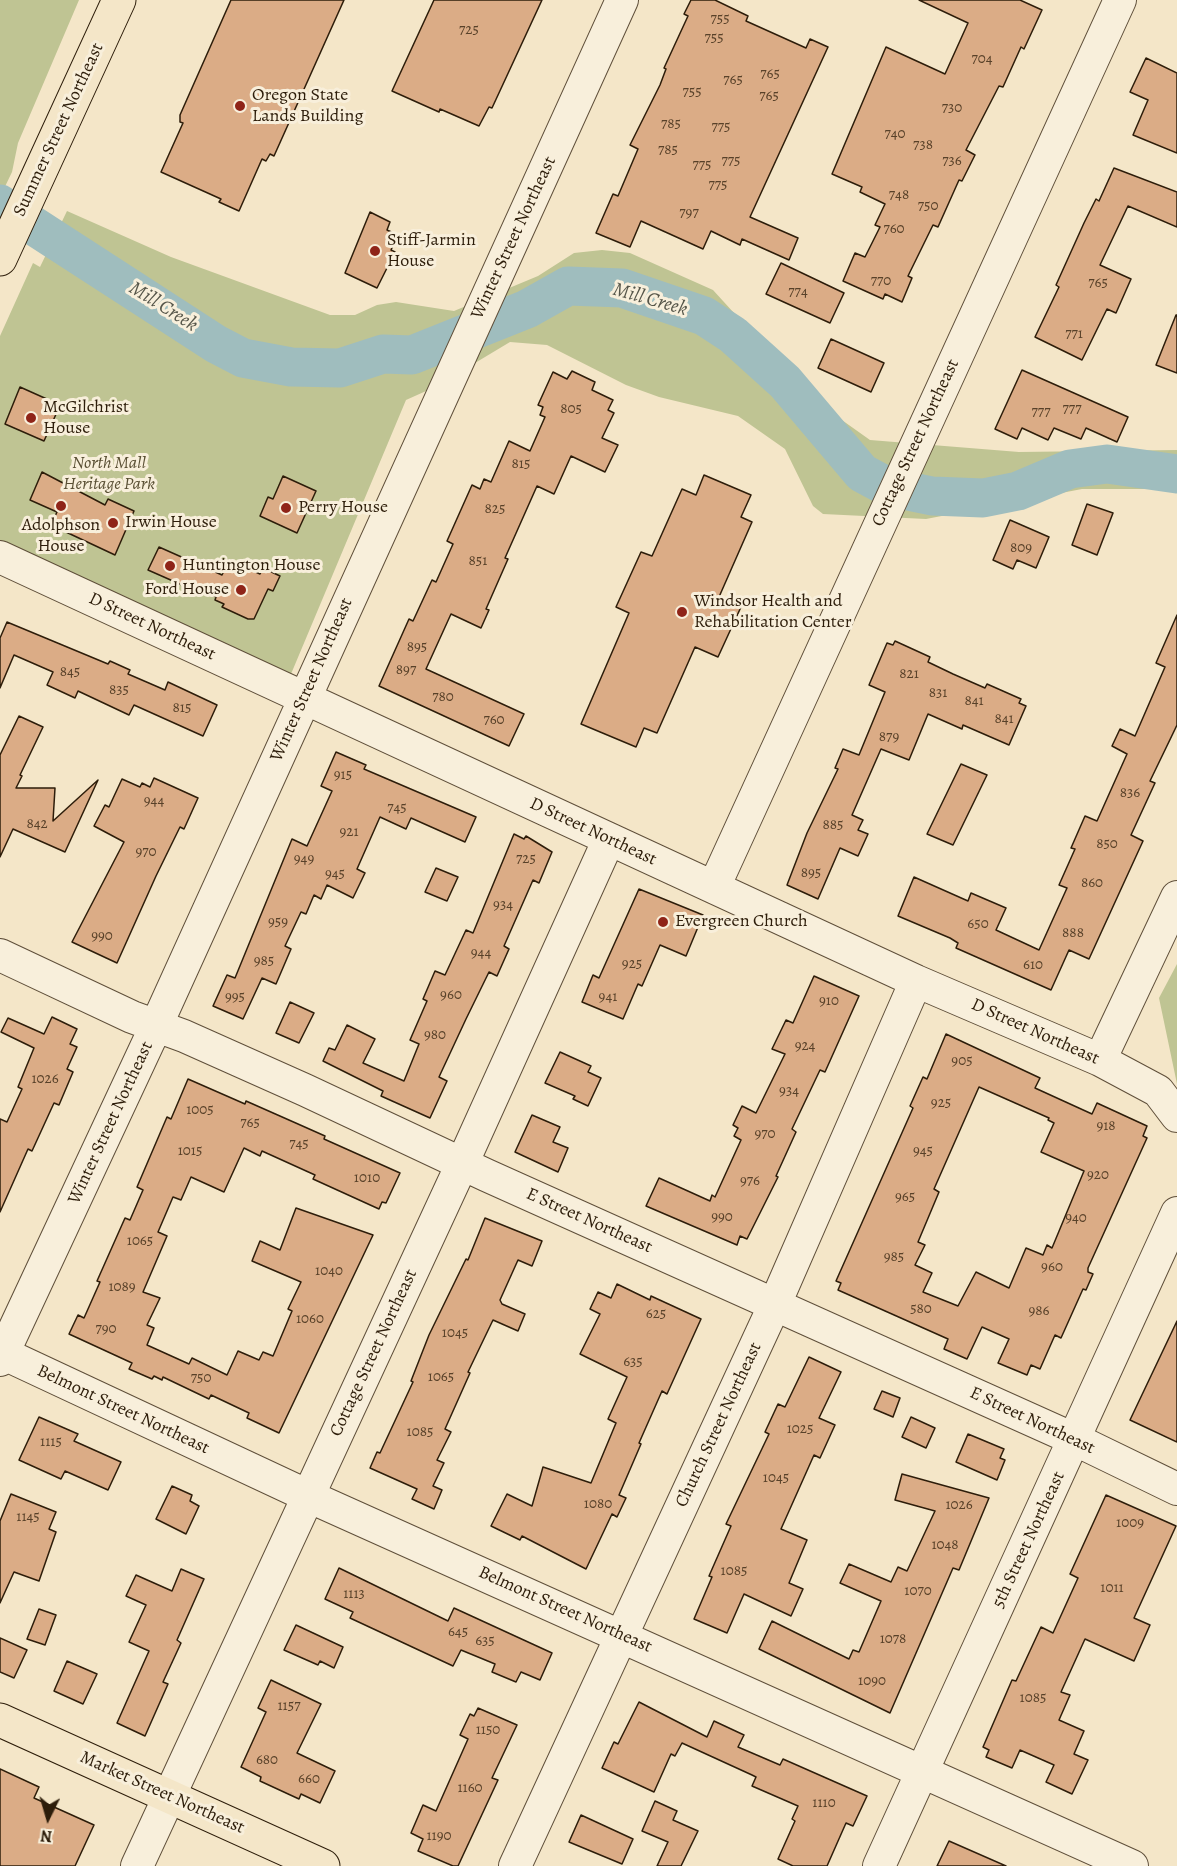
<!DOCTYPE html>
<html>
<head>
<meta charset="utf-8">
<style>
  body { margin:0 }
  #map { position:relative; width:1177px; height:1866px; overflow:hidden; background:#f4e6c8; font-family:Alegreya,serif }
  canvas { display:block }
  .north { position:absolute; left:18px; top:1788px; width:60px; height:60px; -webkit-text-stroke:4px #f8efdb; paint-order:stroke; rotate:185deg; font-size:16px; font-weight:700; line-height:24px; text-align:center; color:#2d1d0a }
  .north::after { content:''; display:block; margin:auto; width:21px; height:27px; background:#2d1d0a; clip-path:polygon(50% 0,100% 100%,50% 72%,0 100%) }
</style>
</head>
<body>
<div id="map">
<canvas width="1177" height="1866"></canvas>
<div class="north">N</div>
</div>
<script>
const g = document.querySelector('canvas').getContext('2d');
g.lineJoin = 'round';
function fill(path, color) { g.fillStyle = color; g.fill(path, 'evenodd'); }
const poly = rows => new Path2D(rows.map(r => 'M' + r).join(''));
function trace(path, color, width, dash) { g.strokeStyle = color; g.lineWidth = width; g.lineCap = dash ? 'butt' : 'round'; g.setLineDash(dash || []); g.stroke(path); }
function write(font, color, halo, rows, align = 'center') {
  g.font = font + ' Alegreya,serif'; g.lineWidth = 6; g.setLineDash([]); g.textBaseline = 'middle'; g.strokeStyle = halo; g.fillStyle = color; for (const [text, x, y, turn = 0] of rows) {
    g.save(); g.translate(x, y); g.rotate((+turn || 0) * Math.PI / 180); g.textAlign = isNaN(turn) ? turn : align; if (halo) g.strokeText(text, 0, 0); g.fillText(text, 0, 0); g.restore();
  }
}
const green = poly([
  [0,0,79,0,18,143,12,172,0,197],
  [67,211,171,257,330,315,355,315,377,305,396,302,454,311,538,276,574,253,602,250,630,253,713,290,765,347,839,418,870,440,1019,452,1177,450,1177,489,1082,489,926,519,823,514,813,506,785,449,738,416,659,397,626,385,547,345,510,342,435,387,406,400,291,674,0,543,0,336,33,263,40,267],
  [1177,964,1177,1084,1159,998]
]);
const river = poly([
  [0,204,216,344,243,358,291,367,340,368,383,354,412,355,527,309,568,286,622,288,704,316,733,335,785,382,862,473,888,487,932,496,983,498,1018,491,1070,469,1107,464,1177,474]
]);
const building = poly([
  [231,0,344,0,274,156,270,154,266,161,262,159,239,211,219,202,221,199,161,172,183,123,180,122,180,115,231,0],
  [434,0,542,0,492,108,489,107,479,126,440,109,439,112,392,91,434,0],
  [691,0,715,0,748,16,746,21,806,48,810,39,828,47,750,217,798,238,789,260,742,239,740,245,711,231,703,249,641,221,630,247,596,233,613,194,618,196,638,149,630,145,660,85,666,69,664,68,688,16,684,14,691,0],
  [919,0,1020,0,1042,10,1024,49,1021,47,1003,87,999,86,966,150,975,155,962,181,959,180,938,227,933,225,908,276,912,278,902,302,885,294,883,299,843,281,855,253,865,257,880,227,875,225,885,204,860,192,862,187,832,174,886,47,945,74,968,23,919,0],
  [1146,58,1177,73,1177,153,1133,135,1148,100,1130,92,1146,58],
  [1114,168,1177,192,1177,227,1128,206,1100,265,1131,279,1116,313,1107,309,1082,360,1035,337,1059,287,1056,285,1084,223,1096,199,1099,201,1114,168],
  [370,212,390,222,387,230,398,235,391,250,395,252,377,288,345,273,370,212],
  [781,263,844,293,830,323,766,294,781,263],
  [1176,315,1177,315,1177,373,1156,365,1176,315],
  [831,339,884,363,871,392,818,368,831,339],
  [1022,370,1128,417,1117,442,1086,428,1081,439,1054,428,1048,440,1022,428,1017,439,995,429,1022,370],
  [572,371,595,382,592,390,613,400,608,410,614,413,602,438,618,445,605,472,571,456,554,494,537,486,505,558,508,559,486,609,489,610,481,628,451,614,426,669,524,714,509,746,379,686,409,619,413,621,432,580,436,582,453,544,447,541,472,485,480,489,484,479,491,482,509,441,530,451,545,417,540,415,543,407,538,405,553,372,567,379,572,371],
  [20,387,49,400,46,408,57,412,44,441,5,424,20,387],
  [42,472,105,505,108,499,134,511,115,555,51,525,57,512,30,500,42,472],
  [704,475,751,495,741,517,752,522,719,597,741,607,718,657,695,647,657,733,644,728,636,747,581,724,629,613,616,607,641,552,652,556,682,489,696,495,704,475],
  [283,476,316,491,297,533,260,516,268,497,273,499,283,476],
  [1087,504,1113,513,1097,555,1072,545,1087,504],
  [1010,520,1049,537,1036,568,1017,560,1013,569,993,560,1010,520],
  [159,547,222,575,229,560,260,574,263,568,280,576,273,591,268,589,254,619,248,619,222,607,224,604,215,600,216,597,184,581,182,585,148,570,159,547],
  [1177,615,1177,725,1150,781,1155,783,1131,835,1143,841,1089,959,1069,950,1051,990,956,948,958,943,950,938,898,916,914,877,968,901,971,893,1006,908,996,930,1039,950,1067,888,1059,885,1075,849,1071,848,1085,816,1097,821,1127,754,1112,746,1120,729,1135,736,1165,667,1156,663,1177,615],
  [7,622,108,664,110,661,130,670,128,674,165,690,168,682,217,705,203,736,134,705,129,715,78,691,75,698,47,685,53,672,14,655,0,688,0,638,7,622],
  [895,641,930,657,928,662,953,674,985,688,987,684,1021,699,1019,703,1026,706,1009,745,963,725,962,729,928,714,909,760,881,749,852,815,863,820,858,830,868,834,858,856,840,848,818,899,787,885,807,833,838,769,835,768,843,749,859,755,885,692,869,685,887,643,893,645,895,641],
  [19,716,43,727,20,775,22,776,16,788,55,788,53,821,98,780,65,852,13,829,0,857,0,755,19,716],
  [336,752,366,765,364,769,476,817,465,842,411,818,406,829,380,817,357,869,365,873,353,898,327,885,321,899,314,895,306,914,301,912,285,946,291,949,276,984,262,978,243,1019,213,1006,227,975,235,978,292,839,307,846,332,791,321,786,336,752],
  [961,764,987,775,953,845,927,834,961,764],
  [154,778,198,798,184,829,180,827,156,876,117,963,72,942,124,842,94,826,105,805,109,807,122,779,140,787,142,783,150,787,154,778],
  [514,834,524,839,526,836,552,852,539,883,533,880,504,946,509,949,497,976,489,972,466,1019,439,1077,447,1081,430,1118,381,1096,383,1091,323,1061,329,1048,335,1050,347,1025,375,1039,363,1063,404,1081,419,1044,410,1040,427,1001,423,999,435,971,445,975,466,930,473,933,514,834],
  [436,868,458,877,447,901,425,892,436,868],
  [639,889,703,915,686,956,660,945,642,986,638,984,623,1019,582,1002,593,975,599,978,639,889],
  [814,976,859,996,825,1072,820,1070,792,1129,796,1132,776,1176,778,1177,747,1239,740,1236,737,1245,646,1206,659,1178,710,1201,712,1195,715,1197,741,1140,734,1136,738,1128,733,1125,742,1106,756,1113,785,1054,772,1049,786,1020,793,1023,814,976],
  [290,1002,314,1013,299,1043,276,1033,290,1002],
  [52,1017,77,1029,70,1044,77,1047,67,1069,73,1072,59,1105,54,1103,32,1151,28,1149,0,1212,0,1119,7,1122,22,1089,18,1087,34,1048,1,1032,8,1018,44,1034,52,1017],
  [946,1034,1040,1078,1035,1088,1092,1114,1097,1103,1147,1126,1143,1136,1147,1138,1088,1268,1088,1272,1093,1274,1086,1290,1083,1289,1061,1338,1055,1335,1040,1369,1031,1365,1027,1375,998,1363,1009,1339,982,1327,967,1359,944,1349,948,1339,838,1290,841,1283,836,1281,913,1108,910,1106,923,1077,927,1079,946,1034],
  [979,1087,1049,1118,1048,1120,1054,1123,1041,1152,1084,1171,1052,1248,1047,1245,1043,1255,1026,1248,1009,1288,976,1272,958,1306,923,1292,932,1273,915,1265,925,1245,918,1242,939,1192,934,1189,979,1087],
  [560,1052,591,1066,588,1072,601,1078,588,1106,573,1099,575,1096,545,1083,560,1052],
  [188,1079,245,1104,246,1101,298,1124,325,1136,324,1139,400,1173,386,1203,382,1202,379,1209,313,1179,315,1175,262,1151,260,1156,244,1148,224,1192,191,1177,181,1200,173,1197,158,1232,167,1236,143,1292,160,1298,147,1325,154,1328,147,1345,189,1364,192,1358,227,1375,238,1351,259,1360,263,1352,273,1356,292,1311,288,1309,301,1282,252,1261,260,1241,280,1250,296,1208,373,1235,279,1433,247,1418,249,1413,211,1395,209,1399,163,1377,162,1380,154,1376,152,1379,129,1369,132,1363,69,1334,78,1315,84,1318,100,1282,97,1281,125,1218,130,1220,143,1190,137,1187,167,1117,171,1119,188,1079],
  [532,1115,560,1127,553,1142,568,1148,558,1172,515,1152,532,1115],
  [485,1218,542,1241,532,1266,518,1260,500,1300,502,1304,525,1314,518,1331,493,1320,468,1372,470,1373,445,1429,451,1432,437,1460,444,1463,433,1486,442,1490,434,1509,412,1499,417,1489,370,1468,377,1452,380,1453,413,1382,411,1381,429,1335,466,1259,468,1260,485,1218],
  [617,1284,650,1300,651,1296,701,1319,667,1394,662,1391,639,1443,641,1444,619,1495,626,1498,617,1517,612,1514,586,1569,522,1536,520,1540,491,1526,507,1494,532,1506,543,1467,591,1483,616,1423,608,1419,627,1377,580,1354,600,1314,590,1309,598,1292,611,1298,617,1284],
  [1177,1321,1177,1442,1130,1420,1177,1321],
  [809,1357,841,1372,819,1418,835,1425,820,1458,814,1455,781,1529,807,1540,789,1583,803,1589,791,1616,744,1594,727,1633,694,1619,712,1577,709,1576,731,1526,726,1524,769,1434,765,1432,778,1404,785,1407,809,1357],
  [882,1391,900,1398,893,1417,874,1409,882,1391],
  [39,1417,78,1434,74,1441,121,1462,108,1490,65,1471,61,1479,19,1460,39,1417],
  [911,1417,935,1428,926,1448,902,1437,911,1417],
  [968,1434,1004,1449,1000,1458,1005,1460,997,1480,956,1462,968,1434],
  [902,1474,989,1498,959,1570,953,1568,890,1713,759,1649,772,1621,849,1659,853,1650,859,1652,881,1601,840,1583,849,1564,891,1582,898,1567,907,1571,935,1511,895,1500,902,1474],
  [172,1486,192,1495,190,1501,199,1506,186,1534,156,1519,172,1486],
  [11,1494,56,1512,49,1529,56,1532,39,1581,14,1572,0,1603,0,1521,11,1494],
  [1106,1495,1176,1526,1134,1618,1150,1625,1134,1661,1085,1639,1061,1692,1070,1695,1059,1720,1084,1731,1074,1754,1088,1760,1072,1794,1046,1782,1054,1765,1020,1750,1012,1768,986,1757,989,1750,983,1747,1012,1680,1016,1681,1041,1627,1053,1633,1078,1578,1070,1574,1106,1495],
  [339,1568,448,1621,454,1608,552,1653,540,1680,521,1672,516,1682,492,1672,495,1664,461,1650,453,1666,350,1618,353,1612,325,1599,339,1568],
  [181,1569,204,1579,177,1640,181,1643,163,1682,168,1684,145,1736,117,1723,149,1651,129,1642,146,1605,126,1596,136,1575,172,1591,181,1569],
  [39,1609,56,1615,45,1645,27,1639,39,1609],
  [296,1625,343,1647,334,1668,320,1661,318,1665,284,1650,296,1625],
  [0,1638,27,1650,14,1678,0,1672,0,1638],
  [67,1661,97,1674,83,1704,54,1691,67,1661],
  [271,1680,321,1704,297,1753,335,1771,320,1803,301,1794,299,1799,260,1781,261,1777,241,1767,266,1712,258,1708,271,1680],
  [639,1702,707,1737,714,1721,744,1735,738,1747,780,1765,783,1759,867,1796,853,1826,846,1823,827,1866,793,1866,778,1859,795,1821,792,1819,798,1806,752,1786,756,1777,752,1775,682,1743,675,1756,671,1754,654,1792,602,1768,614,1742,618,1744,639,1702],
  [478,1708,517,1725,492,1778,498,1780,458,1866,453,1866,418,1851,423,1839,411,1833,423,1805,436,1811,468,1739,460,1735,470,1714,474,1716,478,1708],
  [0,1769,39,1787,34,1798,94,1825,75,1866,0,1866,0,1769],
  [655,1801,677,1811,673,1820,698,1831,681,1866,657,1866,668,1842,642,1831,655,1801],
  [581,1815,633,1839,622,1864,569,1842,581,1815],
  [949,1841,1006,1866,937,1866,949,1841]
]);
const minor = poly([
  [0,557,916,981,1100,1060,1158,1091,1177,1116],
  [714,887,1120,0],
  [0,955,132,1017,184,1036,305,1090,486,1175,1076,1440,1177,1489],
  [1100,1060,1177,897],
  [0,1352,308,1496,1132,1866],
  [0,1360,156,1026,622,0],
  [137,1866,462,1164,609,839],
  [515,1866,775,1304,916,981],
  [879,1866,1177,1213]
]);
const major = poly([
  [0,259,119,0],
  [0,1720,323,1866]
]);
const markers = [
  [240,106,6,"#8f2418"],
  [375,251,6,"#8f2418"],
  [31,418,6,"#8f2418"],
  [61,506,6,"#8f2418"],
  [286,508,6,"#8f2418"],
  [113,523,6,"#8f2418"],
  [170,566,6,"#8f2418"],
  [241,590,6,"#8f2418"],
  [682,612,6,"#8f2418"],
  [663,922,6,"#8f2418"]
];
const numberNames = [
  ["755",720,19],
  ["725",469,30],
  ["755",714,38],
  ["704",982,59],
  ["765",770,74],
  ["765",733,80],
  ["755",692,92],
  ["765",769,96],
  ["730",952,108],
  ["785",671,124],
  ["775",721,127],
  ["740",895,134],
  ["738",923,145],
  ["785",668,150],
  ["775",731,161],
  ["736",952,161],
  ["775",702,165],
  ["775",718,185],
  ["748",899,195],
  ["750",928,206],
  ["797",689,213],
  ["760",894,229],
  ["770",881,281],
  ["765",1098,283],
  ["774",798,292],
  ["771",1074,334],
  ["805",571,409],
  ["777",1072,409],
  ["777",1041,412],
  ["815",521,464],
  ["825",495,509],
  ["809",1021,548],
  ["851",478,561],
  ["895",417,647],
  ["897",406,670],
  ["845",70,672],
  ["821",909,674],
  ["835",119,690],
  ["831",938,693],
  ["780",443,697],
  ["841",974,701],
  ["815",182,708],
  ["841",1004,719],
  ["760",494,720],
  ["879",889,737],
  ["915",343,775],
  ["836",1130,793],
  ["944",154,801],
  ["745",397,808],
  ["842",37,824],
  ["885",833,825],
  ["921",349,832],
  ["850",1107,844],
  ["970",146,852],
  ["949",304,859],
  ["725",526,859],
  ["895",811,873],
  ["945",335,874],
  ["860",1092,883],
  ["934",503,905],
  ["959",278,922],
  ["650",978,924],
  ["888",1073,933],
  ["990",102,936],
  ["944",481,953],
  ["985",264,961],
  ["925",632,964],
  ["610",1033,965],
  ["960",451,995],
  ["995",235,997],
  ["941",608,997],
  ["910",829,1001],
  ["980",435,1035],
  ["924",805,1046],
  ["905",962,1061],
  ["1026",45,1079],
  ["934",789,1091],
  ["925",941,1103],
  ["1005",200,1110],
  ["765",250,1123],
  ["918",1106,1126],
  ["970",765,1134],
  ["745",299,1144],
  ["1015",190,1151],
  ["945",923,1151],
  ["920",1098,1175],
  ["1010",367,1178],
  ["976",750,1181],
  ["965",905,1197],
  ["990",722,1217],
  ["940",1076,1218],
  ["1065",140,1241],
  ["985",894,1257],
  ["960",1052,1267],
  ["1040",329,1271],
  ["1089",122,1287],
  ["580",921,1309],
  ["986",1039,1311],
  ["625",656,1314],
  ["1060",310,1319],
  ["790",106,1329],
  ["1045",455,1333],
  ["635",633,1362],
  ["1065",441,1377],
  ["750",201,1378],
  ["1025",800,1429],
  ["1085",420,1432],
  ["1115",51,1442],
  ["1045",776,1478],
  ["1080",598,1504],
  ["1026",959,1505],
  ["1145",28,1517],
  ["1009",1130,1523],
  ["1048",945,1545],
  ["1085",734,1571],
  ["1011",1112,1588],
  ["1070",918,1591],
  ["1113",354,1594],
  ["645",458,1632],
  ["1078",893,1639],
  ["635",485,1641],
  ["1090",872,1681],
  ["1085",1033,1698],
  ["1157",289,1706],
  ["1150",488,1730],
  ["680",267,1760],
  ["660",309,1779],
  ["1160",470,1788],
  ["1110",824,1803],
  ["1190",439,1836]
];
const poiNames = [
  ["Oregon State",252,96],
  ["Lands Building",252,117],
  ["Stiff-Jarmin",387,241],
  ["House",387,262],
  ["McGilchrist",43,408],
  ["House",43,429],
  ["Perry House",298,508],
  ["Irwin House",125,523],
  ["Adolphson",61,526,"center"],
  ["House",61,547,"center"],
  ["Huntington House",182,566],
  ["Ford House",229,590,"right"],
  ["Windsor Health and",694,602],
  ["Rehabilitation Center",694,623],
  ["Evergreen Church",675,922]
];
const streetNames = [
  ["Summer Street Northeast",59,130,-65],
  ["Winter Street Northeast",514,238,-65],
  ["Cottage Street Northeast",916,443,-65],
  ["D Street Northeast",152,627,25],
  ["Winter Street Northeast",312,680,-66],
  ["D Street Northeast",593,832,25],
  ["D Street Northeast",1035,1032,24],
  ["Winter Street Northeast",111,1123,-65],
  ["E Street Northeast",589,1221,24],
  ["Cottage Street Northeast",374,1353,-65],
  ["Belmont Street Northeast",123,1410,25],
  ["E Street Northeast",1032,1421,25],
  ["Church Street Northeast",719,1425,-65],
  ["5th Street Northeast",1029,1540,-65],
  ["Belmont Street Northeast",565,1610,24],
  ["Market Street Northeast",162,1793,24]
];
const parkNames = [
  ["North Mall",109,464],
  ["Heritage Park",109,485]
];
const waterNames = [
  ["Mill Creek",650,300,16],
  ["Mill Creek",163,307,32]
];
fill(green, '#bfc493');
trace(river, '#9fbdbe', 39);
fill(building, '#dbac86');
trace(building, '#2d1d0a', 1.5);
trace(minor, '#5f4f3a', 34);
trace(major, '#2d1d0a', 35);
trace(minor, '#f8efdb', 32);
trace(major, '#f4e6c8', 33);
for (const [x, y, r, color] of markers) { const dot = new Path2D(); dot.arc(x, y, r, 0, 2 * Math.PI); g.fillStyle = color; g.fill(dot); trace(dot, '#f8efdb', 2); }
write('15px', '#584129', null, numberNames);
write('18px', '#2d1d0a', '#f8efdb', poiNames, 'left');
write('18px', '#2d1d0a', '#f8efdb', streetNames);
write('italic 18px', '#594f33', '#f8efdb', parkNames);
write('italic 20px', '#555549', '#f8efdb', waterNames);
</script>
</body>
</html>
